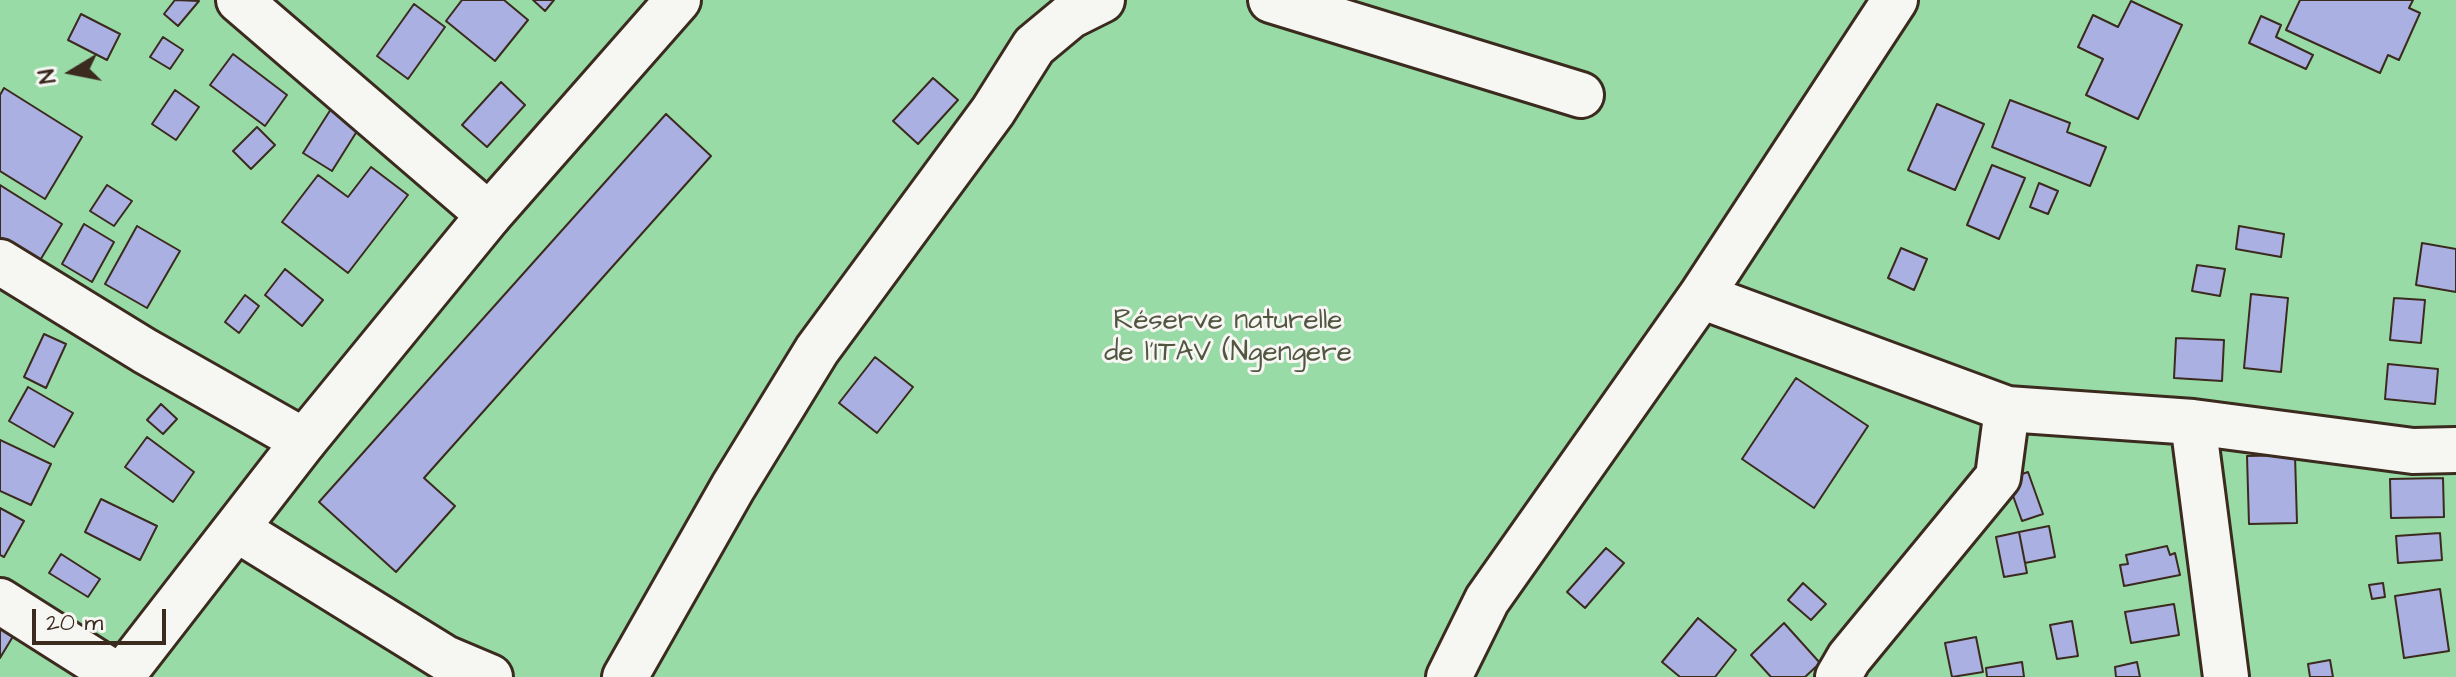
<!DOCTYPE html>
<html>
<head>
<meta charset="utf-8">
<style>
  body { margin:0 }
  #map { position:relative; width:2456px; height:677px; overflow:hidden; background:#f6f6f2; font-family:"Architects Daughter",sans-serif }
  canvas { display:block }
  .north { position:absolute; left:32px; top:32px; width:80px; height:80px; -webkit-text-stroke:6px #f6f6f2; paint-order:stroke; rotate:260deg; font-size:22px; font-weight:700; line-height:32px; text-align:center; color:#3b2a1e }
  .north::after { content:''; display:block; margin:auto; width:28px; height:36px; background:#3b2a1e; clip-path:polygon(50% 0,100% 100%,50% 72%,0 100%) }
  .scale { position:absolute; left:32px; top:609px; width:134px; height:36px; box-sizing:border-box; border:4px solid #3b2a1e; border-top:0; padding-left:10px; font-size:24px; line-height:28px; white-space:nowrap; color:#3b2a1e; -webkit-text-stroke:6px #f6f6f2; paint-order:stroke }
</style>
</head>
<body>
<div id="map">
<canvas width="2456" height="677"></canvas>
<div class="north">N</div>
<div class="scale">20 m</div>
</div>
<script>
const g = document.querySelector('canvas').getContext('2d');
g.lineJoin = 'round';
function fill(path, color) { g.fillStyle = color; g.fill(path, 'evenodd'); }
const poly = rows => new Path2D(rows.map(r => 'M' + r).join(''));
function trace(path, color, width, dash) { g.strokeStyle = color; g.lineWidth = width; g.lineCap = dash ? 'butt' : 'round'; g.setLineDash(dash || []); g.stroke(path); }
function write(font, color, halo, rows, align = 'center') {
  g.font = font + ' "Architects Daughter",sans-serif'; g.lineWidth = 6; g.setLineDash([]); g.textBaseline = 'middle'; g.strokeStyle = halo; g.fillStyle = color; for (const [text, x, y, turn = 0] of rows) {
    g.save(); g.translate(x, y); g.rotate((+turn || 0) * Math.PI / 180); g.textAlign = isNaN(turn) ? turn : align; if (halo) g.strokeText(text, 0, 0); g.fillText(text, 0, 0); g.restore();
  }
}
const green = poly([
  [0,0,2456,0,2456,677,0,677]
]);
const building = poly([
  [175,0,199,1,178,26,164,14,175,0],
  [462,0,504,0,528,20,495,61,446,21,462,0],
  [533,0,554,0,545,11,533,0],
  [2300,0,2413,0,2409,8,2420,13,2399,60,2388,55,2380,73,2286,30,2300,0],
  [2131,1,2182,25,2138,119,2086,95,2103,59,2078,47,2093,15,2118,27,2131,1],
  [414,4,445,27,408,79,377,56,414,4],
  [81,14,120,34,107,60,68,40,81,14],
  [2261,16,2281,25,2276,37,2313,55,2306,69,2249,43,2261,16],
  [163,37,183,50,170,69,150,57,163,37],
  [233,54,287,95,265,126,210,85,233,54],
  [933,78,958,100,918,144,893,121,933,78],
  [501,82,525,105,487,147,462,125,501,82],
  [4,88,82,137,45,199,0,171,0,95,4,88],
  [175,90,199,107,176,140,152,124,175,90],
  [2010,100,2070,123,2067,132,2106,147,2090,186,1992,147,2010,100],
  [1937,104,1984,124,1955,190,1908,170,1937,104],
  [331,109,359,128,332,171,303,153,331,109],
  [666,114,711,156,424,478,455,506,396,572,319,502,666,114],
  [257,127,275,145,251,169,233,151,257,127],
  [1992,165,2025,178,1999,239,1967,225,1992,165],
  [371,167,408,195,348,273,282,222,318,175,348,197,371,167],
  [2039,183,2058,191,2048,214,2030,207,2039,183],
  [0,185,62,224,39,262,0,237,0,185],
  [107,185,132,201,114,226,90,211,107,185],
  [84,224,114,242,92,282,62,264,84,224],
  [137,226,180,251,147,308,105,284,137,226],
  [2239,226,2284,234,2281,257,2236,249,2239,226],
  [2422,243,2456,249,2456,292,2416,285,2422,243],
  [1901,248,1927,259,1914,290,1888,278,1901,248],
  [2197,265,2225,269,2220,296,2192,291,2197,265],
  [285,269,323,300,302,326,265,295,285,269],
  [2251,294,2288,298,2281,372,2244,368,2251,294],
  [245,295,259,306,239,333,225,322,245,295],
  [2394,298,2425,300,2421,343,2390,340,2394,298],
  [44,334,66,344,46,388,24,377,44,334],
  [2176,338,2224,340,2222,381,2174,378,2176,338],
  [875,357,913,387,877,433,839,403,875,357],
  [2388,364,2438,369,2435,404,2385,399,2388,364],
  [1796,378,1868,426,1814,508,1742,459,1796,378],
  [28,387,73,413,54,447,9,421,28,387],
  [161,404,177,419,163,434,147,420,161,404],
  [147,437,194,472,173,502,125,467,147,437],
  [0,440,51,464,31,505,0,491,0,440],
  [2295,455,2297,523,2249,524,2247,456,2295,455],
  [2028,472,2043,514,2022,521,2007,479,2028,472],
  [2443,478,2444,517,2391,518,2390,479,2443,478],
  [101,499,157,526,140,560,85,532,101,499],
  [0,508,24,521,4,557,0,555,0,508],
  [2049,526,2055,557,2025,563,2019,532,2049,526],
  [2019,532,2027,573,2004,577,1996,537,2019,532],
  [2440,533,2442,560,2398,563,2396,536,2440,533],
  [2167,546,2170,555,2175,553,2180,575,2124,586,2120,565,2128,564,2126,555,2167,546],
  [1606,548,1624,563,1585,608,1567,592,1606,548],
  [61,554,100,579,88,597,49,573,61,554],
  [1803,583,1826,604,1811,620,1788,600,1803,583],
  [2383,583,2385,597,2372,599,2369,585,2383,583],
  [2440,589,2449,651,2404,658,2395,596,2440,589],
  [2174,604,2179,635,2131,643,2125,612,2174,604],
  [1698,618,1736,650,1715,677,1680,677,1662,662,1698,618],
  [2072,621,2078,656,2057,659,2050,625,2072,621],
  [1784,623,1820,663,1805,677,1771,677,1751,655,1784,623],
  [0,624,15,633,0,658,0,624],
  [1976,637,1983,672,1952,677,1945,643,1976,637],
  [2330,660,2333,677,2310,677,2308,664,2330,660],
  [2022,662,2024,677,1987,677,1986,668,2022,662],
  [2137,662,2140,677,2116,677,2115,667,2137,662]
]);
const street = poly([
  [239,0,489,215],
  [1271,0,1581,95],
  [0,262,145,351,304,441],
  [1701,296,2007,409,2193,422,2413,451,2456,450],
  [2193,422,2226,677],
  [238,530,445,658,490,677],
  [0,601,120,677],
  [625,677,733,487,817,350,993,111,1034,46,1070,16,1102,0],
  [1449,677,1487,600,1701,296,1895,0],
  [1838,677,1849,658,1998,477,2007,409]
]);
const secondary = poly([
  [121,677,304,441,489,215,678,0]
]);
const parkNames = [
  ["Réserve naturelle",1228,322],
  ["de l'ITAV (Ngengere",1228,354]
];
fill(green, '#98dba6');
fill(building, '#aab0e1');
trace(building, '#3b2a1e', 2);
trace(street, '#3b2a1e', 50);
trace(secondary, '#3b2a1e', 50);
trace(street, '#f6f6f2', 44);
trace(secondary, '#f6f6f2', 44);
write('28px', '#525640', '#f6f6f2', parkNames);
</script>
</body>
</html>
